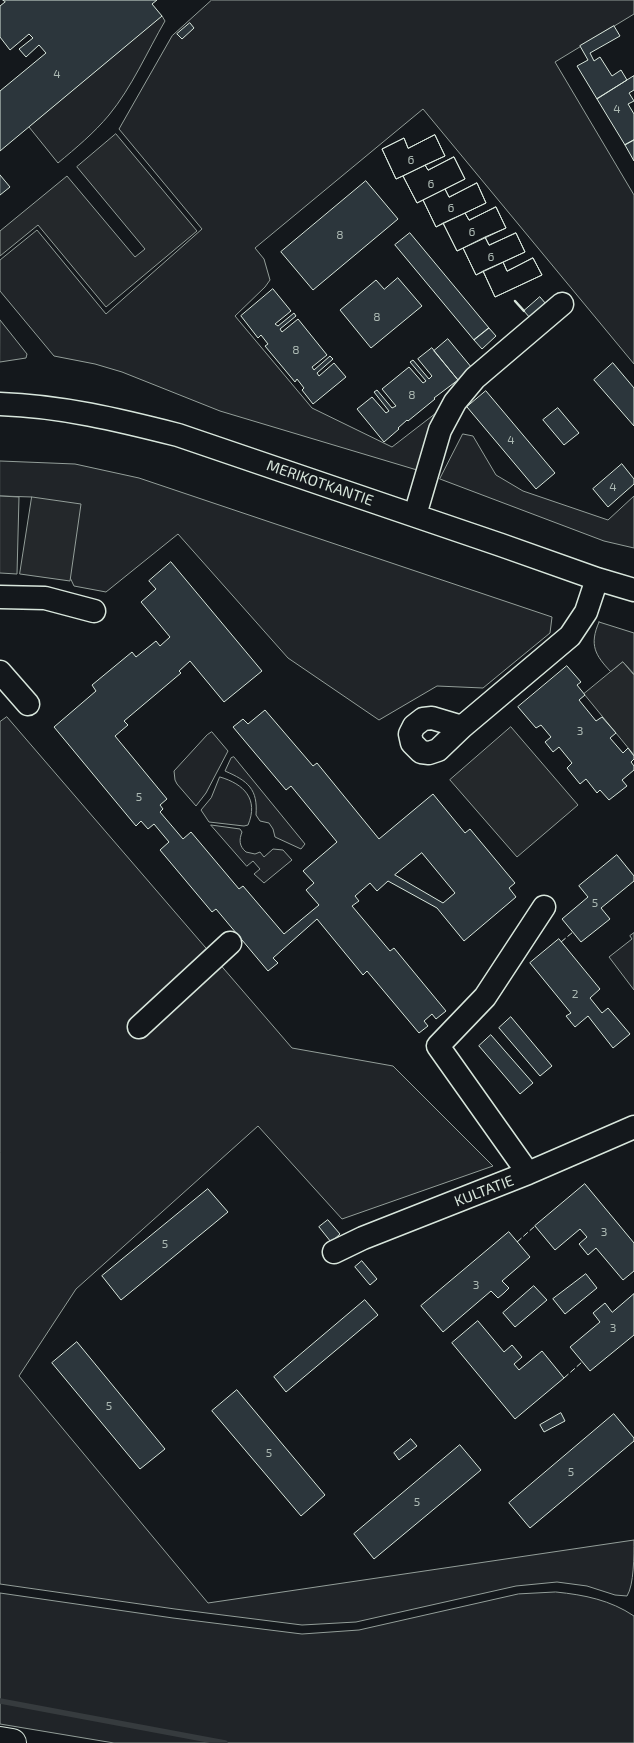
<!DOCTYPE html>
<html>
<head>
<meta charset="utf-8">
<style>
  body { margin:0 }
  canvas { display:block; background:#14181c }
</style>
</head>
<body>
<canvas width="634" height="1743"></canvas>
<script>
const context = document.querySelector('canvas').getContext('2d');
context.lineJoin = 'round';
function fill(path, color) { context.fillStyle = color; context.fill(path, 'evenodd'); }
function trace(path, color, width, dash) { context.strokeStyle = color; context.lineWidth = width; context.lineCap = dash ? 'butt' : 'round'; context.setLineDash(dash || []); context.stroke(path); }
function label(font, color, halo, rows, align = 'center') {
  context.font = font + ' "Exo 2",sans-serif'; context.lineWidth = 4; context.setLineDash([]); context.textBaseline = 'middle'; context.strokeStyle = halo; context.fillStyle = color; for (const [text, x, y, turn = 0] of rows) {
    context.save(); context.translate(x, y); context.rotate((+turn || 0) * Math.PI / 180); context.textAlign = isNaN(turn) ? turn : align; if (halo) context.strokeText(text, 0, 0); context.fillText(text, 0, 0); context.restore();
  }
}
const green = new Path2D(`
  M212,0h422v14l-79,48 79,133v169l-211,-255 -168,139 9,11 6,21 -5,7 -30,29 77,92 80,39 44,-34 -19,57 -197,-59 -98,-39 -27,-8 -41,-8 -54,-65v-31l37,-30 69,84 96,-85 -83,-100 53,-93z
  M162,16l3,5c-18,31 -33,66 -56,94 -15,18 -33,33 -51,48l-29,-36z
  M0,320l27,34 -1,4 -26,4z
  M463,434l10,2 23,39 27,16 85,29 26,-24v52l-30,-7 -164,-62z
  M0,461l75,3 64,14 413,139 -2,16 -67,55 -46,-2 -58,34 -91,-62 -110,-124 -72,58 -32,-6 -42,-89 -32,-1z
  M599,622l35,11v41l-11,-12 -12,10c-16,-17 -22,-27 -12,-50z
  M7,717l285,331 101,18 100,100 -151,53 -84,-93 -182,163 -57,87 189,227 426,-63c0,16 0,45 -7,56l-12,-1 -28,-9 -30,-4 -41,4 -160,36 -54,3 -127,-16 -175,-25v-862z
  M212,732l16,19 -22,42 -10,13 -19,-22 -2,-4 -1,-9 33,-36z
  M234,757l71,87 -4,5 -26,-12 -2,-8 -4,-6 -9,-2 -4,-6c2,-26 -8,-34 -31,-44l6,-13z
  M220,777c24,7 39,22 28,48l-4,1 -35,-4 -8,-12 10,-12z
  M211,825l29,4 2,3c-3,8 -3,14 4,20l9,2 5,-2 4,5 9,-8 10,1 9,10 -28,23 -10,-9 6,-5 -7,-8 -6,5z
  M634,933v57l-25,-33 23,-18 -2,-3z
  M556,1592c29,3 54,8 78,24v127h-520l-114,-19v-131l173,25 129,16 57,-4 159,-36z`);
fill(green, '#202428');
trace(green, '#939e99', 1);
const parking = new Path2D(`
  M116,134l81,97 -91,76 -68,-82 -38,31v-25l67,-55 68,81 10,-8 -68,-82z
  M0,496l19,1 -2,77 -17,-1z
  M32,497l49,7 -11,77 -50,-7z
  M623,662l11,13v80l-50,-61z
  M511,727l67,78 -61,52 -67,-77z`);
fill(parking, '#24282b');
trace(parking, '#939e99', 1);
trace(new Path2D(`
  M0,1701l225,42`), '#363b3e', 5.5);
const building = new Path2D(`
  M3,0h154l-5,4 10,12 -162,135v-60l46,-38 -7,-8 -13,12 -7,-8 14,-11 -4,-4 -19,16 -10,-13v-31l5,-4z
  M190,23l4,5 -12,11 -5,-5z
  M614,26l6,10 -30,17 4,8 6,-4 12,19 9,-6 6,10 -30,19 -20,-33 11,-6 -8,-14z
  M634,76v14l-5,3 5,8 -6,3 6,10v26l-9,5 -28,-46z
  M435,135l10,21 -49,23 -14,-30 22,-11 4,10z
  M435,135l10,21 -20,9 3,5 26,-13 11,22 -20,10 4,8 28,-14 9,20 -21,10 4,7 27,-13 10,21 -21,9 4,8 27,-12 9,19 -22,10 4,9 26,-13 9,17 -47,22 -12,-26 -7,4 -13,-27 -6,3 -14,-28 -7,4 -13,-27 -6,3 -14,-27 -7,3 -14,-30 22,-11 4,10z
  M634,140v21l-9,-16z
  M454,157l11,22 -48,24 -14,-27 22,-11 3,5z
  M0,175l10,12 -10,8z
  M366,181l32,38 -85,71 -32,-38z
  M477,183l9,20 -50,24 -13,-27 22,-11 4,8z
  M496,207l10,21 -49,23 -14,-28 22,-10 4,7z
  M410,233l79,95 -15,12 -79,-95z
  M516,233l9,19 -49,23 -13,-27 22,-11 4,8z
  M533,258l9,17 -47,22 -12,-26 20,-9 4,9z
  M398,278l24,28 -51,42 -31,-38 36,-30 8,9z
  M273,289l18,22 -16,13 3,2 16,-13 2,3 -16,13 2,3 16,-13 29,36 -15,12 2,3 16,-14 3,3 -16,14 2,3 15,-13 12,14 -33,27 -11,-14 2,-2 -7,-9 -2,3 -30,-36 3,-2 -7,-9 -3,3 -17,-22z
  M540,297l6,7 -16,14 -6,-7z
  M489,328l7,8 -14,13 -8,-9z
  M448,339l24,29 -14,12 -24,-29z
  M432,348l26,32 -24,18 1,1 -27,22 -1,-1 -9,8 1,1 -15,13 -27,-33 15,-12 14,16 3,-2 -15,-19 3,-2 15,18 4,-2 -14,-17 27,-22 14,16 3,-2 -16,-19 3,-2 16,19 3,-3 -14,-17z
  M613,363l21,25v38l-40,-46z
  M486,391l69,82 -19,16 -69,-82z
  M558,408l21,25 -15,12 -21,-25z
  M622,464l12,15v5l-26,23 -15,-18z
  M171,562l91,109 -38,31 -34,-41 -11,10 2,2 -57,48 4,4 -13,11 52,63 -7,6 3,4 -3,3 23,27 8,-7 48,57 4,-3 41,48 35,-29 -13,-15 8,-7 -11,-12 34,-29 -46,-56 -5,4 -53,-63 10,-8 5,5 17,-14 48,56 4,-3 62,76 54,-45 32,39 5,-4 45,54 -6,5 7,9 -52,44 -27,-33 -49,-27 -11,10 -7,-8 -15,13 4,5 -7,5 38,45 4,-3 52,63 -10,8 -4,-5 -8,7 4,5 -9,7 -52,-62 -4,4 -46,-56 -44,39 5,5 -10,8 -52,-62 -4,3 -52,-62 9,-8 -15,-18 -6,5 -7,-8 -5,5 -82,-99 42,-36 -4,-6 40,-33 4,5 20,-16 4,5 10,-9 -29,-35 15,-13 -7,-8zM422,853l33,40 -12,10 -48,-28z
  M567,666l14,16 -4,3 8,10 -6,5 17,21 6,-4 14,16 -6,5 13,15 5,-5 6,8v3l-3,3 3,4v4l-12,10 5,6 -18,14 -9,-10 -3,3 -11,-14 -6,5 -13,-16 5,-5 -13,-16 -6,5 -8,-10 6,-5 -10,-12 -5,3 -18,-21z
  M617,855l17,21v5l-33,27 9,11 -29,23 -19,-23 26,-22 -9,-11z
  M559,939l41,50 -10,9 12,15 6,-5 22,26 -17,14 -25,-32 -13,11 -9,-11 5,-3 -41,-50z
  M511,1017l41,49 -12,10 -41,-48z
  M491,1035l42,48 -13,11 -41,-48z
  M585,1184l49,59v28l-11,9 -27,-32 -8,7 -9,-11 8,-7 -7,-8 -25,21 -20,-24z
  M208,1189l20,23 -107,88 -19,-24z
  M328,1220l12,14 -9,8 -12,-15z
  M509,1232l21,25 -28,24 7,7 -5,5 -6,5 -7,-7 -48,41 -22,-26z
  M362,1261l15,18 -7,6 -15,-18z
  M586,1274l11,14 -32,26 -12,-15z
  M534,1286l13,14 -32,27 -12,-14z
  M634,1294v41l-44,36 -20,-24 30,-25 -7,-9 12,-10 7,9z
  M365,1300l13,15 -92,77 -12,-15z
  M478,1321l26,31 8,-7 10,12 -8,7 5,6 23,-19 22,27 -49,41 -63,-76z
  M77,1342l88,107 -25,20 -88,-106z
  M237,1390l88,105 -24,21 -89,-105z
  M561,1413l4,8 -21,11 -4,-7z
  M614,1414l20,24v3l-104,87 -21,-25z
  M411,1439l6,7 -18,14 -5,-7z
  M460,1445l21,25 -107,89 -20,-25z`);
fill(building, '#2c363c');
trace(building, '#d8e6dc', 1);
const minor = new Path2D(`
  M0,404c61,2 119,16 178,31l323,110 96,34 37,11
  M415,515l25,-85 15,-28 20,-24 87,-74
  M0,597l45,1 49,13
  M0,672l28,32
  M462,727l-30,-9 -9,1 -9,7 -4,8 2,9 9,9 8,1 9,-3 24,-23 108,-91 16,-24 11,-33
  M139,1027l91,-84
  M528,1173l-90,-127 47,-49 59,-90
  M334,1252l29,-14 165,-65 106,-46`);
const highway = new Path2D(`
  M0,1741l12,2`);
trace(minor, '#d8e6dc', 25);
trace(highway, '#d8e6dc', 30);
trace(minor, '#14181c', 22);
trace(highway, '#14181c', 28);
trace(new Path2D(`
  M561,942l12,-10
  M517,1242l18,-16
  M564,1378l18,-16`), '#d8e6dc', 1, [6, 2.5]);
trace(new Path2D(`
  M515,301l9,10`), '#d8e6dc', 2.5);
label('12px', '#adbab4', null, [
  ["4",57,74],
  ["4",617,109],
  ["6",411,160],
  ["6",431,184],
  ["6",451,208],
  ["6",472,232],
  ["8",340,235],
  ["6",491,257],
  ["8",377,317],
  ["8",296,350],
  ["8",412,395],
  ["4",511,440],
  ["4",613,487],
  ["3",580,731],
  ["5",139,797],
  ["5",595,903],
  ["2",575,994],
  ["3",604,1232],
  ["5",165,1244],
  ["3",476,1285],
  ["3",613,1328],
  ["5",109,1406],
  ["5",269,1453],
  ["5",571,1472],
  ["5",417,1502]
]);
label('15px', '#d8e6dc', '#14181c', [
  ["MERIKOTKANTIE",320,483,19],
  ["KULTATIE",484,1191,-21]
]);
</script>
</body>
</html>
